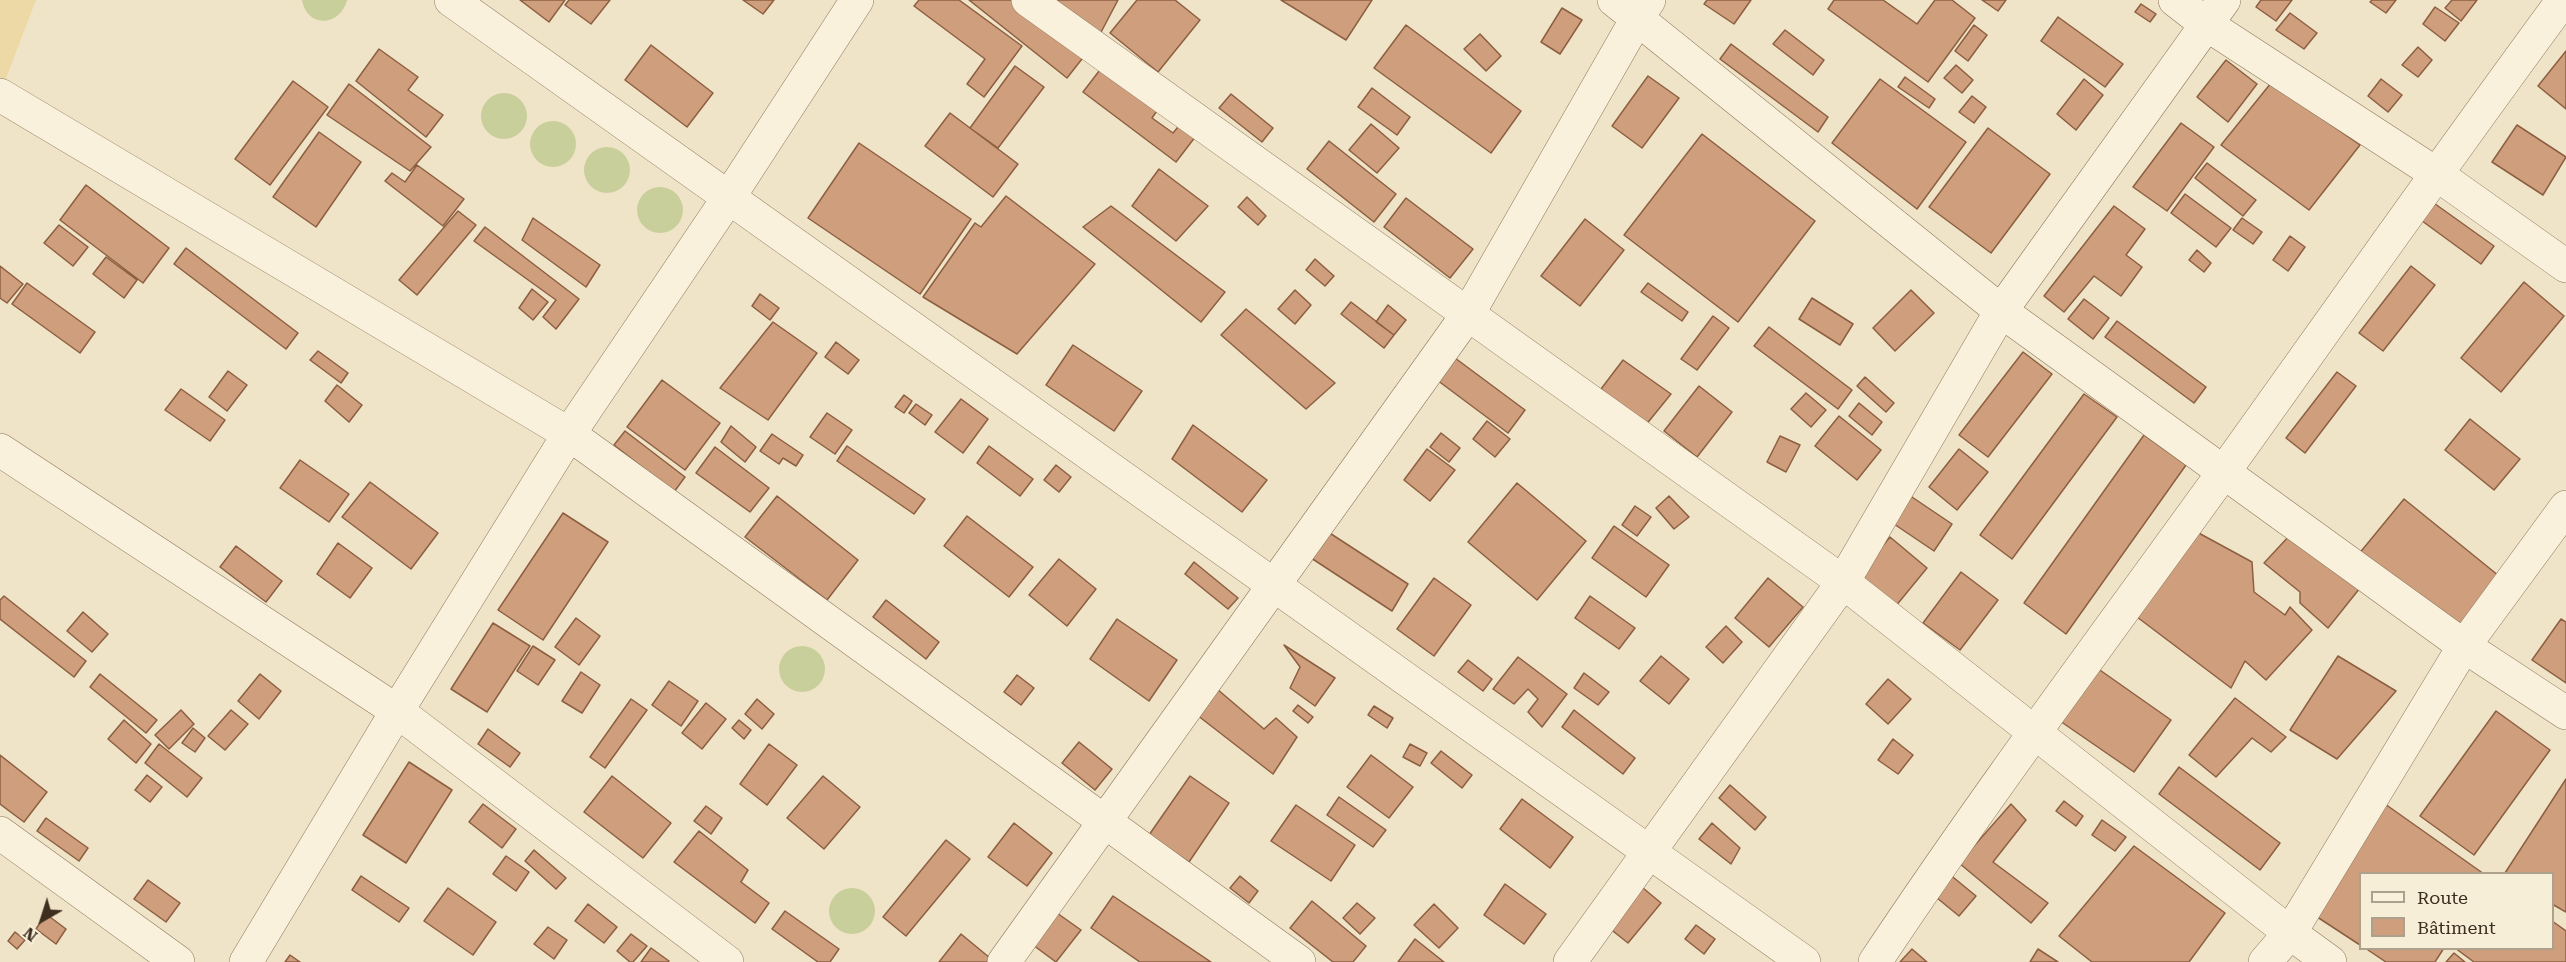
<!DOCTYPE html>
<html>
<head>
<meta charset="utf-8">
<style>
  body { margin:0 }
  #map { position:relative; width:2566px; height:962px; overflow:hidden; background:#f0e4c8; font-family:"Roboto Serif",serif }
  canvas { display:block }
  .legend { position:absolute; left:2359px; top:872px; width:195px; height:78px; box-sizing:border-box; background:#f7eed8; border:2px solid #ada18e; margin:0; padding:8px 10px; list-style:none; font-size:18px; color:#3d2e20 }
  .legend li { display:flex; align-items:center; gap:12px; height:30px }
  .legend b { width:30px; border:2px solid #ada18e }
  .north { position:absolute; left:12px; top:890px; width:60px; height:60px; -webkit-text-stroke:4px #f7eed8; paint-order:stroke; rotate:219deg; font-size:16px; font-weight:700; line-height:24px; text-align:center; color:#3d2e20 }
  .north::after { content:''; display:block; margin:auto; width:21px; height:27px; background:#3d2e20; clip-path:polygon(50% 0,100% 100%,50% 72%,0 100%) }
</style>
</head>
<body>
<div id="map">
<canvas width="2566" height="962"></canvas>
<ul class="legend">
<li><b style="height:8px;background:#faf1dc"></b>Route</li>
<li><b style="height:16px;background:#cf9f7d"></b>Bâtiment</li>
</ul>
<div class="north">N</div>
</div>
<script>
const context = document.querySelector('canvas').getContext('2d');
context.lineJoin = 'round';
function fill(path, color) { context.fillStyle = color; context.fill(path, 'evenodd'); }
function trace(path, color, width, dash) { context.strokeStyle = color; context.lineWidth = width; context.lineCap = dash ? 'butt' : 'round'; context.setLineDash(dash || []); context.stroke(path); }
fill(new Path2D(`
  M302,0h45v1c-8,26 -40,27 -45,-1z
  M481 116a23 23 0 1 1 46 0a23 23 0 1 1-46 0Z
  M530 144a23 23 0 1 1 46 0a23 23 0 1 1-46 0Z
  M584 170a23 23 0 1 1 46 0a23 23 0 1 1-46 0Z
  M637 210a23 23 0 1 1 46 0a23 23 0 1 1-46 0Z
  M779 669a23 23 0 1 1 46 0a23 23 0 1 1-46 0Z
  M829 911a23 23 0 1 1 46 0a23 23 0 1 1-46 0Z`), '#c9cf9b');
fill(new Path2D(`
  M0,0h36l-36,94z`), '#ecd9a5');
const building = new Path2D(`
  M520,0h45l-16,22z
  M569,0h41l-19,24 -26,-19z
  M743,0h31l-11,14z
  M919,0h40l63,46 -38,51 -17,-13 18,-25 -71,-53z
  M969,0h47l73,50 -22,28z
  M1048,0h70l-19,36z
  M1137,0h38l25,20 -42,52 -48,-39z
  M1281,0h91l-26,40z
  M1707,0h44l-17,24 -30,-20z
  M1834,0h49l34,24 18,-24h17l23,18 -47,64 -100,-73z
  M1982,0h24l-8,11z
  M2261,0h31l-16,21 -20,-14z
  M2372,0h24l-10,13 -16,-11z
  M2452,0h25l-16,21 -16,-13z
  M2141,4l15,10 -6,8 -15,-10z
  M2435,7l24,16 -14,18 -22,-17z
  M1562,8l20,12 -22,34 -19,-12z
  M2290,13l27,20 -13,16 -28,-19z
  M2058,17l65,47 -18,23 -64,-46z
  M1406,25l115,86 -30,42 -117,-85z
  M1974,25l13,10 -19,26 -13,-10z
  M1785,30l39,30 -11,15 -40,-31z
  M1480,34l21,22 -15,15 -22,-22z
  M1731,44l97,73 -10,15 -98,-73z
  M651,45l62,48 -26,34 -62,-47z
  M2418,47l14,13 -14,17 -16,-12z
  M379,49l39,28 -10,13 35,25 -17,22 -70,-56z
  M2566,51v58l-28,-23z
  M2226,60l31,24 -29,38 -31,-25z
  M1106,62l55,43 -9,13 21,15 10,-12 16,11 -23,30 -93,-70z
  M1956,65l17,15 -11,13 -18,-15z
  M1015,66l29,21 -46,61 -28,-20z
  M1648,76l31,22 -37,50 -30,-22z
  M1905,77l30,22 -6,9 -31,-21z
  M1880,79l86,63 -49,67 -85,-66z
  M2084,79l19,16 -27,35 -19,-16z
  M2381,79l21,16 -14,17 -20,-16z
  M293,81l35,26 -58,78 -35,-26z
  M2271,83l89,62 -51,65 -88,-65z
  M349,84l82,63 -21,24 -83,-56z
  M1372,88l38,29 -13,18 -39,-28z
  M1231,94l42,34 -11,14 -43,-34z
  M1972,96l14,11 -12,16 -15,-11z
  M950,113l68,51 -25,33 -68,-51z
  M2181,123l33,24 -47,64 -34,-24z
  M1371,124l28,24 -22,25 -28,-23z
  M2517,125l49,32 -23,38 -51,-33z
  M1988,128l62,46 -59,79 -62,-46z
  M319,132l42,30 -45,65 -43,-30z
  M1702,134l113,87 -77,101 -114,-87z
  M1329,141l67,53 -22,28 -67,-53z
  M859,143l112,76 -51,75 -112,-76z
  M2207,163l49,37 -13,16 -48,-38z
  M417,165l47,34 -21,27 -58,-45 7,-8 13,9z
  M1159,169l49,37 -32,35 -44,-35z
  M86,185l83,63 -26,35 -83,-63z
  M2185,194l46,34 -15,19 -45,-34z
  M1006,196l89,68 -78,90 -94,-57 52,-74 6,4z
  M1247,197l19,19 -8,9 -20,-18z
  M1406,198l67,51 -23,29 -66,-51z
  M2431,201l63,45 -13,18 -63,-46z
  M1111,206l114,86 -24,30 -118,-95z
  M2114,206l31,23 -19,26 16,12 -21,29 -27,-20 -30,36 -20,-16z
  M458,211l18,14 -59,70 -18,-15z
  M533,218l67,47 -14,22 -64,-47z
  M2242,218l20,14 -9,12 -20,-14z
  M1585,219l39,31 -44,56 -39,-30z
  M59,225l29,22 -15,19 -29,-23z
  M485,227l94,72 -23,30 -13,-12 13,-17 -82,-59z
  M2290,236l15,11 -17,24 -15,-11z
  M186,248l112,85 -12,16 -112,-85z
  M2197,250l14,13 -7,9 -15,-12z
  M106,257l31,23 -13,18 -31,-24z
  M1315,259l19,17 -9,10 -19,-16z
  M0,266l23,18 -16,19 -7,-5z
  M2411,266l24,19 -52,66 -24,-18z
  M2524,282l40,34 -63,76 -40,-34z
  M27,283l68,49 -15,21 -68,-49z
  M1648,283l40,29 -6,9 -41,-29z
  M532,289l16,13 -15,18 -14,-12z
  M1295,290l16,15 -16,19 -17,-15z
  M1911,290l23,23 -39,38 -22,-23z
  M760,294l19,14 -9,12 -18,-14z
  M1812,298l41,26 -13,21 -41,-26z
  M2084,299l25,19 -16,21 -25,-20z
  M1351,302l43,33 -10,13 -43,-34z
  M1388,305l18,15 -12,15 -18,-13z
  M1246,309l89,74 -29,26 -85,-74z
  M1713,316l16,12 -32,42 -16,-11z
  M2117,321l89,66 -12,16 -89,-66z
  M773,322l44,31 -49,67 -48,-32z
  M1769,327l83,63 -14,19 -84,-63z
  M836,342l23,18 -11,14 -23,-17z
  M1073,345l69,46 -28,40 -68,-46z
  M318,351l30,22 -7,10 -31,-23z
  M2023,352l29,22 -64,83 -29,-22z
  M1455,358l70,52 -17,23 -71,-53z
  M1623,360l48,34 -26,32 -44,-37z
  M228,371l19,14 -20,26 -18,-14z
  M2337,372l19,14 -51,67 -19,-15z
  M1865,377l29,26 -8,9 -29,-26z
  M662,380l58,43 -35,47 -58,-43z
  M337,385l25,20 -13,17 -24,-21z
  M1699,386l33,26 -35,45 -33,-26z
  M181,389l44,31 -15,21 -45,-31z
  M1806,393l20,17 -15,17 -20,-18z
  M2084,394l33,23 -105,142 -32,-24z
  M904,395l8,6 -8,12 -9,-6z
  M961,399l27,20 -25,34 -28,-21z
  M1859,403l23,19 -10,13 -23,-19z
  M916,404l16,11 -7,10 -16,-12z
  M827,413l25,17 -17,24 -25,-17z
  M1839,416l42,34 -24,30 -42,-34z
  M2470,419l50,40 -26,31 -49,-40z
  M1487,421l23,18 -15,18 -22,-18z
  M1193,425l74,55 -25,32 -70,-53z
  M731,426l25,21 -11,15 -24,-20z
  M625,431l60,46 -11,15 -60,-47z
  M1441,433l19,15 -11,14 -19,-15z
  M772,434l31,21 -7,11 -13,-8 -4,6 -19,-13z
  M2144,435l42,30 -120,169 -42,-31z
  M1780,436l20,9 -14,27 -19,-10z
  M847,446l78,53 -11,15 -77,-53z
  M989,446l44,33 -13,17 -43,-33z
  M715,447l54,41 -19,24 -54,-39z
  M1427,449l28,21 -25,31 -26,-21z
  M1959,449l29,23 -31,38 -28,-23z
  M300,460l49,34 -20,28 -49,-34z
  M1056,465l15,12 -12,15 -15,-12z
  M370,482l68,51 -27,36 -69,-52z
  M1517,483l69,58 -49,59 -69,-58z
  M1909,495l43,29 -18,27 -43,-29z
  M777,496l81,64 -31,40 -82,-63z
  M1669,496l20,21 -15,12 -18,-21z
  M2404,499l100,81 -45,56 -101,-81z
  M1635,506l16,11 -14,19 -15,-11z
  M563,513l45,29 -65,98 -45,-30z
  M967,516l66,51 -24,30 -65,-51z
  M1614,526l55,39 -23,32 -54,-39z
  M1322,528l86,56 -16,27 -87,-57z
  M2195,531l57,31 2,30 31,23 5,-8 22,23 -46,50 -21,-19 -14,27 -98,-74z
  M2291,534l69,54 -32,40 -28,-25v-11l-36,-29z
  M1890,537l37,31 -32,39 -37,-31z
  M338,543l34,25 -22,30 -33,-24z
  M236,546l46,35 -16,21 -46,-35z
  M1059,559l37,30 -29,37 -38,-31z
  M1194,562l44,36 -10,11 -43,-35z
  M1961,572l37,28 -38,50 -37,-27z
  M1434,578l37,27 -37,51 -37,-27z
  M1768,578l35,29 -34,40 -34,-29z
  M4,596l82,65 -12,16 -74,-58v-19z
  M1590,596l45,32 -16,21 -44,-31z
  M886,600l53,42 -13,17 -53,-42z
  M83,612l25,22 -16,18 -25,-21z
  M576,618l24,18 -21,29 -24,-18z
  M1117,619l60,41 -28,41 -59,-42z
  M2561,619l5,3v61l-34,-23z
  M493,623l37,23 -43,66 -36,-23z
  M1726,626l16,16 -19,21 -17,-16z
  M1284,645l51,33 -20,28 -25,-18 10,-21z
  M533,646l22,14 -17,25 -21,-14z
  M1661,656l28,23 -20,25 -29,-23z
  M2338,656l58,35 -59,68 -47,-29z
  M1518,657l49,37 -25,33 -14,-15 10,-13 -10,-10 -14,15 -21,-15z
  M1468,660l24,19 -9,12 -25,-19z
  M2097,668l74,52 -37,52 -74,-51z
  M581,672l19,13 -18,28 -20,-12z
  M1584,673l25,19 -11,13 -24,-17z
  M100,674l57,46 -11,13 -56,-46z
  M260,674l21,17 -22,28 -21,-18z
  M1017,675l17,13 -13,17 -17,-13z
  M1888,679l23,20 -23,25 -22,-20z
  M669,681l29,20 -17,25 -29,-21z
  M1217,689l47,40 12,-11 21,19 -24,37 -76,-59z
  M2235,698l51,39 -15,15 -19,-14 -36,39 -27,-22z
  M631,699l16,11 -42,58 -15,-11z
  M757,699l17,15 -12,15 -17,-15z
  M706,703l20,16 -24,30 -20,-16z
  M1298,705l15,12 -5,6 -15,-12z
  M1374,706l19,12 -6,10 -19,-13z
  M181,710l13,14 -25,25 -14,-14z
  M231,710l17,14 -23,26 -17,-14z
  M1574,710l61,48 -12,16 -61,-47z
  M2496,711l54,39 -76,105 -54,-39z
  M124,720l27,24 -15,19 -28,-24z
  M739,720l12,10 -7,9 -12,-11z
  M193,728l12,10 -10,14 -13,-9z
  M488,729l32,24 -10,14 -32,-23z
  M1893,739l20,16 -15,19 -20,-14z
  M1079,742l33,27 -17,21 -33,-27z
  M159,744l43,34 -15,19 -42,-34z
  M769,744l28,21 -30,40 -27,-21z
  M1410,744l17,9 -7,13 -17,-9z
  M1441,751l31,24 -10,13 -31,-25z
  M0,755l47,37 -23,30 -24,-18z
  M1371,755l42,32 -24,31 -42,-31z
  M409,762l43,28 -46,73 -43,-28z
  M2179,767l101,76 -20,27 -101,-76z
  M147,775l15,12 -12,15 -15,-12z
  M612,776l59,47 -28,35 -59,-46z
  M823,776l37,31 -36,42 -37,-31z
  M1190,776l39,27 -40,59 -40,-27z
  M2566,779v133l-14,-8v-30l-47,-1z
  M1730,785l36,32 -11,13 -36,-32z
  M1339,797l47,33 -13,17 -46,-32z
  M1522,799l51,38 -23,31 -50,-39z
  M2378,799l106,75h-124v71l-52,-34z
  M2064,801l19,15 -7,10 -20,-15z
  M483,804l33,25 -14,19 -33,-26z
  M2011,804l15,16 -33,42 55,41 -17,20 -72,-60z
  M1296,805l59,40 -24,36 -60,-40z
  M706,806l16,12 -11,16 -17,-13z
  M46,818l42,30 -9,13 -42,-30z
  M2102,820l24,17 -11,14 -23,-16z
  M1014,823l38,30 -25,33 -39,-29z
  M1712,823l28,25 -9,16 -32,-25z
  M699,831l49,39 -7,12 28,21 -14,20 -81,-61z
  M946,840l24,19 -64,77 -23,-19z
  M2134,846l91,67 -36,49h-97l-33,-26z
  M534,850l32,28 -10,11 -31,-28z
  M506,856l23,16 -13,19 -23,-17z
  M1948,873l28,23 -17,20 -28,-23z
  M361,876l48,32 -10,14 -47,-32z
  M1240,876l18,15 -9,12 -19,-15z
  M148,880l32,23 -14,19 -32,-23z
  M1637,883l24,20 -33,40 -24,-19z
  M1505,884l41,30 -22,30 -40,-29z
  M448,888l48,34 -23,33 -49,-34z
  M1113,896l98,66h-71l-49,-34z
  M1312,901l54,45 -13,16h-20l-43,-34z
  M1357,903l18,15 -15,16 -17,-16z
  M588,904l29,23 -13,16 -29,-22z
  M1434,904l24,24 -19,20 -25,-23z
  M785,911l54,38 -9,13h-12l-46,-33z
  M1057,913l24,17 -25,32 -23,-17z
  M46,914l20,15 -10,15 -20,-15z
  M2552,921l14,10v31h-92l-19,-14h97z
  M1696,925l19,14 -11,15 -19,-15z
  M548,927l19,13 -13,19 -20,-15z
  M15,932l10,8 -8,9 -9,-8z
  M631,934l16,12 -14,16h-3l-13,-11z
  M961,934l29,24 -3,4h-48z
  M1415,939l29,23h-46z
  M651,948l18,13 -1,1h-27z
  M2365,948h79l-9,14h-49z
  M1912,949l15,13h-27z
  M2038,949l20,13h-28z
  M2454,953l11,9h-19z
  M290,955l10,7h-15z`);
fill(building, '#cf9f7d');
trace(building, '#8d5f41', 1.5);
const minor = new Path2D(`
  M451,0l1353,962
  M1028,0l815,582 447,351 40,29
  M1614,0l387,311 463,335 102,67
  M2175,0l31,24 229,149 131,93
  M0,95l569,339 730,528
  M0,450l397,261 330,251
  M0,833l178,129
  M246,962l151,-251 172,-277 160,-237 128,-197
  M1004,962l464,-648 170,-297 11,-17
  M1570,962l273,-380 158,-271 223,-311
  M1875,962c111,-167 231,-327 348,-489 113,-158 225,-317 340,-473
  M2265,962l25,-29 174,-287 102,-139`);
trace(minor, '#8d765c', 34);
trace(minor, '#faf1dc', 33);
</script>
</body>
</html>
